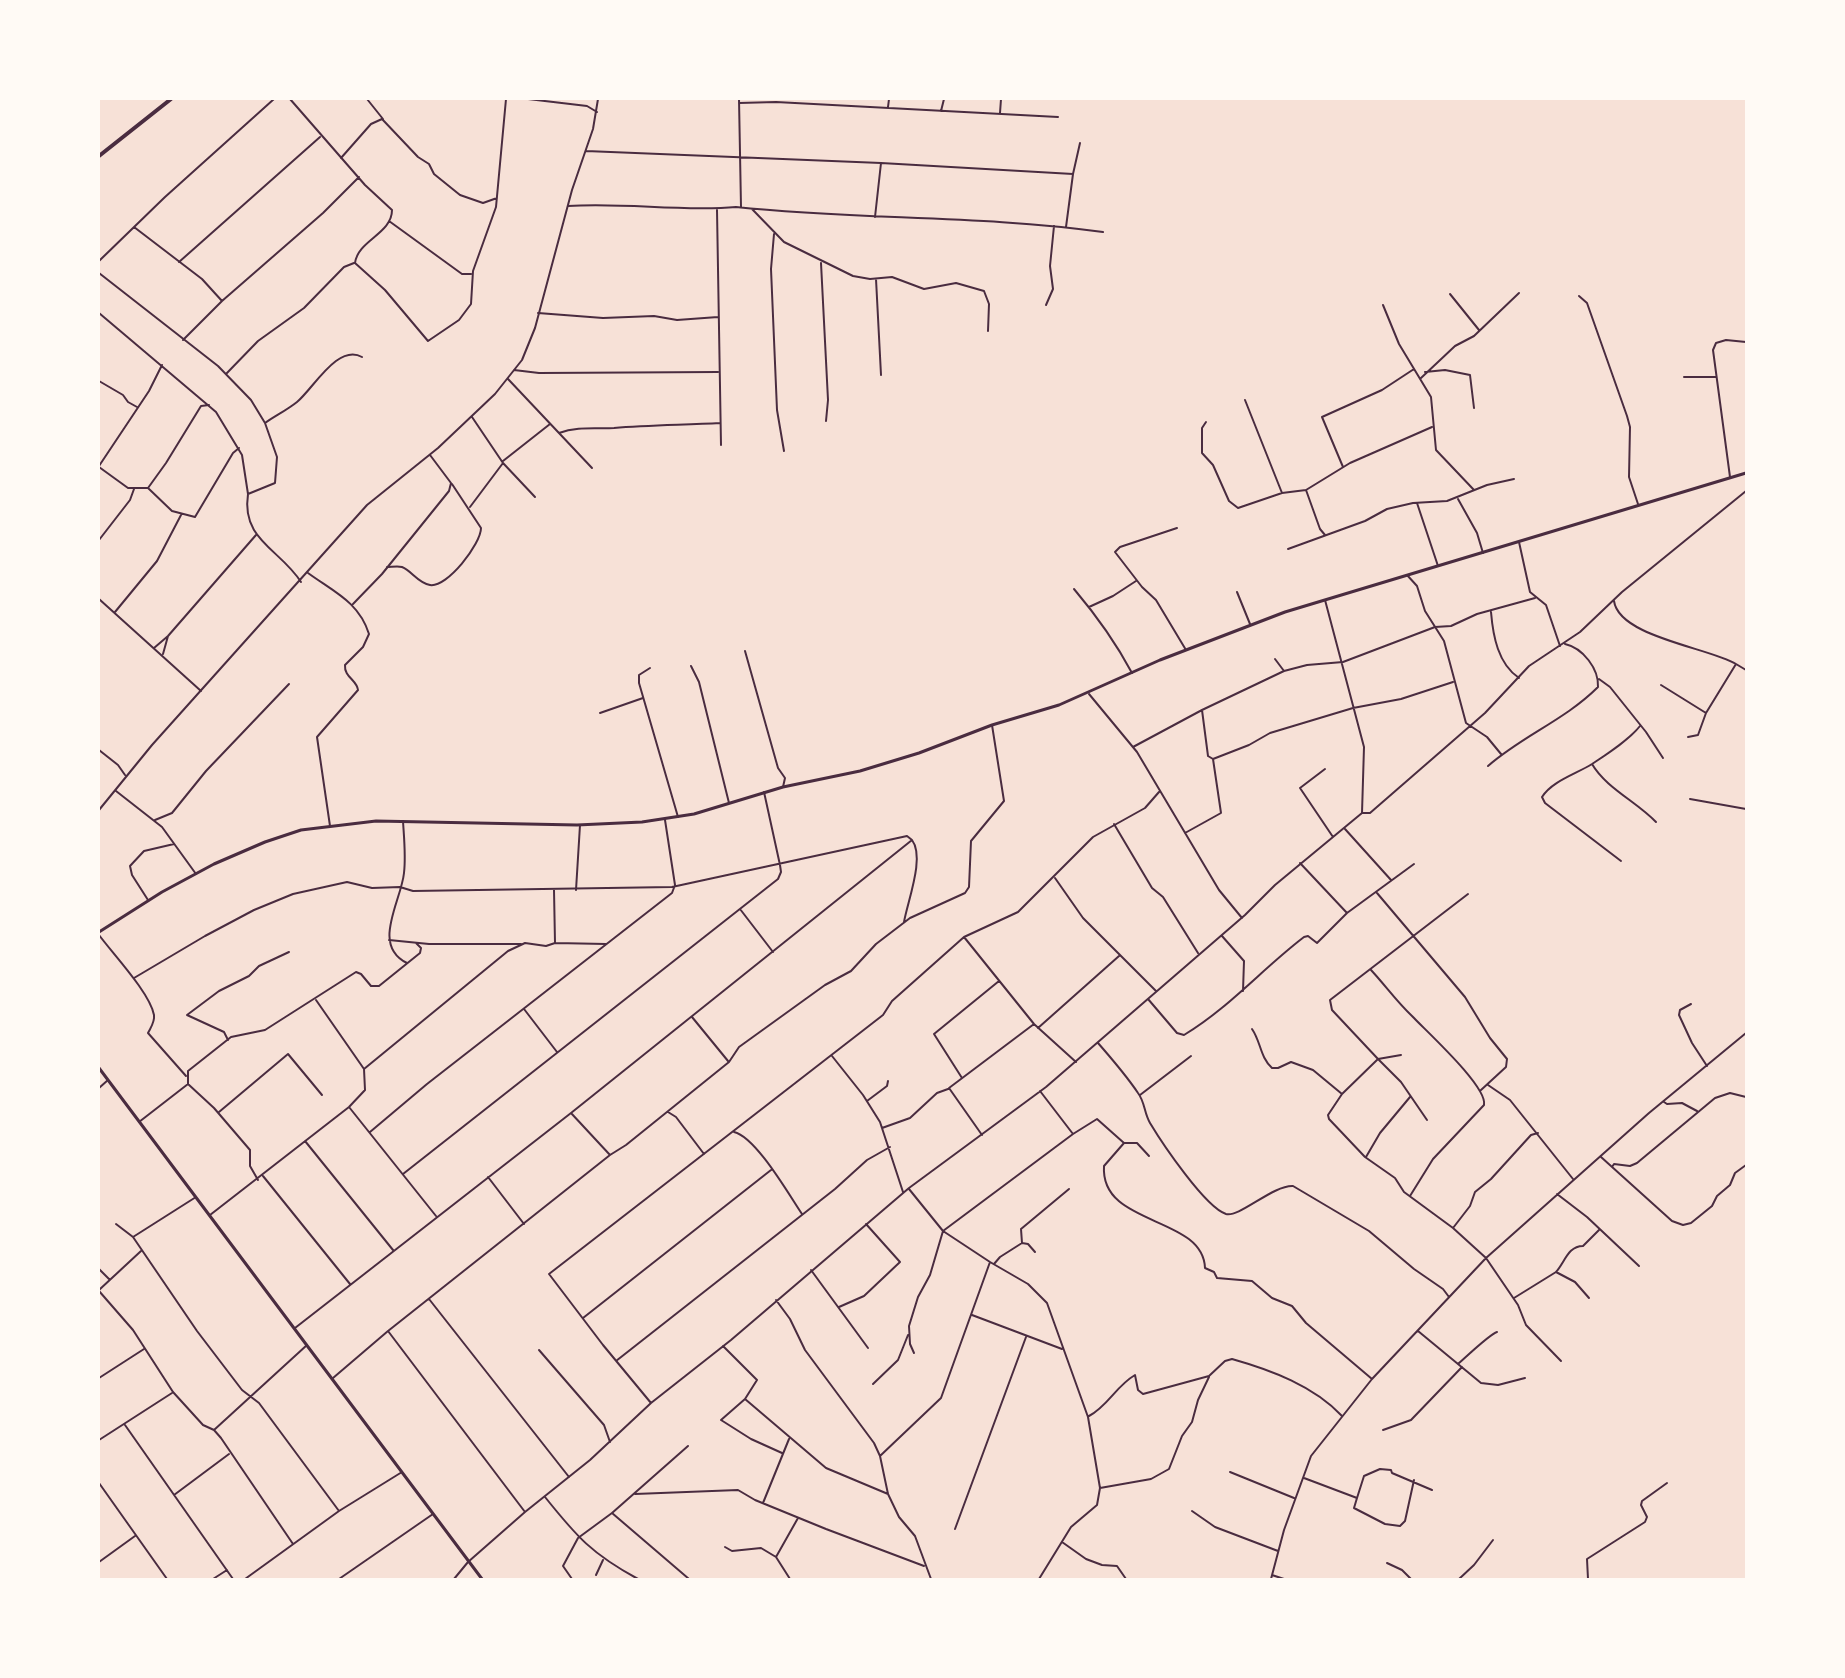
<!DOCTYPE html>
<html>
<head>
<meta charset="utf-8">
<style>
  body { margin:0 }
  #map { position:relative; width:1845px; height:1678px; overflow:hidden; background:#f7e1d7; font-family:Roboto,sans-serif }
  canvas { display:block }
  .frame { position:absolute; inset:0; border:100px solid #fffaf5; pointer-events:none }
</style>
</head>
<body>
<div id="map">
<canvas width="1845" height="1678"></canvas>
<div class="frame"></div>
</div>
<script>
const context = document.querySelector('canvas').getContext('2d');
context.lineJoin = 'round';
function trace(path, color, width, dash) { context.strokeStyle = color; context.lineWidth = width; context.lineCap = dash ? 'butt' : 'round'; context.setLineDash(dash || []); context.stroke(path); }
trace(new Path2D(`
  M290,99l75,86 27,25c0,24 -34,30 -37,53
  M367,99l16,20
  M528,99l59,7 10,6
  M739,99l2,108
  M739,103l37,-1 282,15
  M888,107l1,-8
  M941,111l3,-12
  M1000,113l1,-14
  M586,151l295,12 -6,54
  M341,158l30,-34 11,-5 36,38 11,7 5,10 26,21 23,8 14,-5
  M881,163l192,11 7,-31
  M568,206c56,-4 113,6 168,1 122,13 246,8 367,25
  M752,209l32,33 69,34 17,3 22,-2 32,12 32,-6 28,8 5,13 -1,27
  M717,210l4,235
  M389,221l73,53h9
  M134,227l68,52 20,22 -39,39
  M1066,227l7,-53
  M774,234l-3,35 6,141 7,41
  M99,261l66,-64 109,-98
  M179,262l141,-125
  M355,263l30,27 43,51 31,-21 12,-16 2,-33 23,-64 10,-108
  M821,263l7,137 -2,21
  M99,273l119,93 33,34 14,23 12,34 -2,26 -27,11c-7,46 32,55 53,88
  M876,279l5,96
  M1450,294l29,36
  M1579,296l8,7 40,113 3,11 -1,50 9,27
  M222,301l101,-88 36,-36
  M1046,305l7,-16 -3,-23 4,-40
  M1383,305l16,39 32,53 5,53 38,40
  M99,313l117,99 26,43 6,39
  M538,313l65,5 51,-2 23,4 41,-3
  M514,370l25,3 179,-1
  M1425,372l20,-2 25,5 4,33
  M226,374l32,-33 46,-33 40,-41 10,-4
  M1684,377h31
  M1421,378l34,-32 19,-10 45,-43
  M508,379l84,89
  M99,381l24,14 5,7 9,5
  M1245,400l37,93
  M1206,422l-4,6v25l11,12 16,36 9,7 44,-15 24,-3 44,-27 82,-36
  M265,423c10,-7 22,-13 32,-21 16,-13 41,-59 65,-45
  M559,433c18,-7 37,-4 55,-5 35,-3 71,-3 106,-5
  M503,461l47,-37
  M503,463l32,34
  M99,466l50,-75 13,-26
  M99,467l29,21h20l18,-25 35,-57 8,-1
  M1343,467l-21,-50 60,-27 32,-21
  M1730,477l-17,-127 3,-7 10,-3 20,2
  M148,488l24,23 23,6 38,-64 6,-5
  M1306,490l14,39 5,6
  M1458,499l19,34 6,20
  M1417,503l21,63
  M470,507l33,-44 -31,-46
  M1177,528l-57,19 -5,5 27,35 14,13 30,50
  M99,540l31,-40 4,-11
  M1519,542l11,50 16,13 14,41
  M1288,549l77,-28 22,-12 26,-6 34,-2 40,-16 27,-6
  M387,567c4,0 11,-1 15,0 10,4 16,16 28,18 17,3 51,-41 51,-57l-29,-44
  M308,573c26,19 51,29 61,61l-6,13 -18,18c-1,12 12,15 13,25l-41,47 13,89
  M1407,575l10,11 8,25 19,30 22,82 21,14 14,17
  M1074,589c22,26 42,54 58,84
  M1237,592l13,32
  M99,599l102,92
  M1325,600l39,147 -2,66
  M1614,601c5,36 96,47 122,63l-30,49 -8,22 -10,2
  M353,604l29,-30 67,-83 2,-8 -21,-28
  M1089,607l24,-11 23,-15
  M115,612l42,-51 24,-46
  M1491,612c2,24 7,52 28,66
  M154,648l14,-12 88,-101
  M745,651l33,117 7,10 -2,9
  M163,654l5,-18
  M1275,659l9,12 23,-6 36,-3 92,-35 16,-1 26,-12 58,-16
  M1736,664l10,6
  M691,666l8,16 30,121
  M650,668l-11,7v8l39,134
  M1599,679l11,8 36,45 17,26
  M1661,685l45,28
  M1089,694l48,58 82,138 23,28
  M1202,710l82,-39
  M600,713l43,-15
  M1133,747l69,-37 6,46 5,3 36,-14 21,-12 83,-25 48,-9 52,-17
  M99,750l19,15 7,10
  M1592,764c14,24 45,38 64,58
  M1488,766c34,-30 77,-46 110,-79 1,-18 -15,-39 -33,-43
  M1325,769l-25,19 33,49
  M116,791l46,36 34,47
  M1690,799l56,10
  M99,810l53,-65 215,-240 71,-57 57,-54 27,-34 13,-32 37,-138 21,-61 5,-30
  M155,820l17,-7 34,-42 83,-87
  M403,821c1,17 3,35 1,52 -3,29 -33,72 3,90
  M1114,824l38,64 11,9 35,56
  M1345,829l46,51
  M1185,833l36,-20 -8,-54
  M1621,861l-76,-58 -3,-6c10,-16 34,-23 50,-33 15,-10 37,-24 48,-38
  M1300,863l47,50
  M1055,878l28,40 73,73
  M576,890l4,-65
  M1377,893l88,104 25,41 17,21 -1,8 -25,23
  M1468,894l-138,106 2,10 46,49 -36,35 -14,21 1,4 36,38 30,21 9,14 49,36 33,30 32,47 8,20 35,36
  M148,900l-16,-25 -2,-9 14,-15 30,-7
  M740,909l33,43
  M99,935c14,19 51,58 55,80 1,7 -3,12 -6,18l38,43
  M1222,936l22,25 -1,30
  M964,937l70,87 42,38
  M389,940l40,4h92
  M555,943l51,1
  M1371,970c14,15 26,32 41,46 14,15 76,71 72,89l-51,54 -23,37
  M134,978l71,-42 49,-26 39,-16 54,-12 25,6 28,-1 13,4 259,-4 235,-51 5,4
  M1148,999l29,34 7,2c46,-28 78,-66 120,-98l4,-1 9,7 30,-30 67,-49
  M316,1000l48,69
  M1691,1004l-11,6 -1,5 13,28 15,23
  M524,1009l33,43
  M692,1017l36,44
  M1038,1028l81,-72
  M1252,1029c9,13 8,28 20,39h6l13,-6 22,8 29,24
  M228,1040l-4,-8 -37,-17 32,-24 30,-15 10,-10 30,-14
  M1098,1043c14,16 28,32 40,50 7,9 6,20 12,30 12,20 55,84 76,91 13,4 47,-29 67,-28l76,45 45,38 29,20 6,8
  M832,1056l31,39 17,27 23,70
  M1378,1059l23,23 26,38
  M1378,1059l23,-4
  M962,1078l-28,-44 65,-53
  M1488,1085l22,15 63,79
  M99,1088l9,-8
  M1140,1095l51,-39
  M867,1101l20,-15 1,-5
  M1664,1102l3,2 15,-1 15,8
  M349,1107l87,109
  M219,1112l69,-58 34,41
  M668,1112l8,5 28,37
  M571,1113l39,42
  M139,1122l49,-38
  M882,1128l28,-10 27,-25 11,-4
  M370,1132l57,-48 245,-191 3,-8 -10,-65
  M734,1132c22,5 55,63 68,82
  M1073,1134l24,-15 27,24 -20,23c-4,61 99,49 101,102l9,4 3,6 35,3 20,17 20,8 14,17 66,56
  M982,1135l-33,-47 85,-64
  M305,1141l88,109
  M1124,1143h13l12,13
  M1366,1157l14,-24 30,-36
  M1601,1157l71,64 11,4 8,-2 21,-17 5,-10 13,-11 5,-12 11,-8
  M1612,1167l2,-3 16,2 7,-3 78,-65 15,-5 16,4
  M403,1174l375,-295 3,-7 -1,-7 -16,-73
  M263,1176l87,108
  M488,1177l36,47
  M258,1180l-8,-14v-16l-36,-42 -26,-24v-13l43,-34 34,-7 91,-58 5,2 10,12h8l41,-33 1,-5 -5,-5
  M1557,1194l30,23 52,49
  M210,1215l139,-108 16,-17 -1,-21 144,-118 17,-8 21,3 9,-3 -1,-53
  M116,1224l17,13 64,94 45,59 17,13 80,108
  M1453,1228l17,-22 5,-14 16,-13 40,-44 7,-2
  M133,1237l63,-40
  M1022,1243l-1,-14 48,-40
  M990,1262l38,22 19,19 41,114 12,71 -3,17 -26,22 -32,52
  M994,1264l6,-7 22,-14 6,1 7,8
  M99,1269l10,10
  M811,1270l57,78
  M1556,1272c9,-10 12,-26 27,-26l16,-16
  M99,1290l42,-39
  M99,1291l34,39 40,62 30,33 11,5 7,8 72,106
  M1514,1298l42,-26 19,10 14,16
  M429,1299l140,178
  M776,1300l14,19 15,31 69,93 6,13 8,38 11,23 16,19 16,43
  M839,1307l25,-11 36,-34 -34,-38
  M972,1315l90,34
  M583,1318l188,-148
  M295,1328l276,-215 341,-273c13,17 -4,60 -8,82
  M388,1331l137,181
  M1418,1331l63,52 17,2 27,-7
  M723,1346l34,34 -12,19 -24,21 30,19 31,14
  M539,1350l65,75 6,17
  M914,1353l-4,-9 -1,-18 9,-29 12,-22 13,-44 130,-97 -33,-43
  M616,1361l219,-172 32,-29 23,-13
  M1458,1364c8,-7 32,-30 39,-32
  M99,1378l45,-29
  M333,1378l55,-47 222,-176 16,-10 103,-83 10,-15 86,-62 26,-14 25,-27 34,-26 55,-25 4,-6 2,-46 33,-40 -12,-76
  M873,1384l25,-24 10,-25
  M745,1399l81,69 62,26
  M651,1403l-48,-58 -54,-71 334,-259 9,-14 72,-64 54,-25 75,-75 52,-29 14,-16
  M1089,1416c19,-10 27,-30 46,-41l3,15 5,4 66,-18 16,-15 7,-2c39,11 82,27 110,57
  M125,1425l108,154
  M214,1430l93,-85
  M1383,1430l28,-10 51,-53
  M99,1440l73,-47
  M880,1456l61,-58 49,-136 -47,-31 -34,-42
  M1230,1472l64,26
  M1304,1478l53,20 7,-22 16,-7 11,1 1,3 40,17
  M99,1483l68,96
  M1100,1488l51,-9 18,-10 13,-33 10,-14 6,-22 11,-23
  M635,1494l103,-4 17,10 71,29 98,37
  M174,1495l55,-41
  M545,1497c32,40 47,57 93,82
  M1357,1498l-3,10 31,16 15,2 5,-5 9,-41
  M763,1503l26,-64
  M1192,1511l23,16 63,24
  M612,1513l77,66
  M955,1529l71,-192
  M1062,1542l24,17 16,6 15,1 9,13
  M725,1547l7,4 29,-3 15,9
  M99,1562l36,-26
  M1387,1563l15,7 9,9
  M596,1575l7,-15
  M1272,1575l12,4
  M213,1579l14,-9
  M245,1579l94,-68 63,-39
  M339,1579l94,-65
  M454,1579l14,-17 57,-50 65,-52 61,-57 80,-63 178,-152 137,-101 199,-172 30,-30 87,-72h8l115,-100 44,-47 51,-34 42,-40 124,-101
  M572,1579l-9,-13 15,-28 34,-25 76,-67
  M790,1579l-14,-22 22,-39
  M792,1579h19
  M1271,1579l13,-49 27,-74 61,-77 114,-121 163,-145 97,-80
  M1459,1579l15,-14 19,-25
  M1588,1579l-1,-20 58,-37 2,-5 -6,-12 1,-4 25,-18`), '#4a2c40', 2);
trace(new Path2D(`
  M99,932l63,-40 52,-28 51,-22 36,-12 75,-9 201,4 65,-3 52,-8 89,-27 77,-16 59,-18 73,-28 67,-20 101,-45 125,-48 461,-139
  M99,1068l383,511`), '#4a2c40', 3);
trace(new Path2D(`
  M99,156l72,-57`), '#4a2c40', 4);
</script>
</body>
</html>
